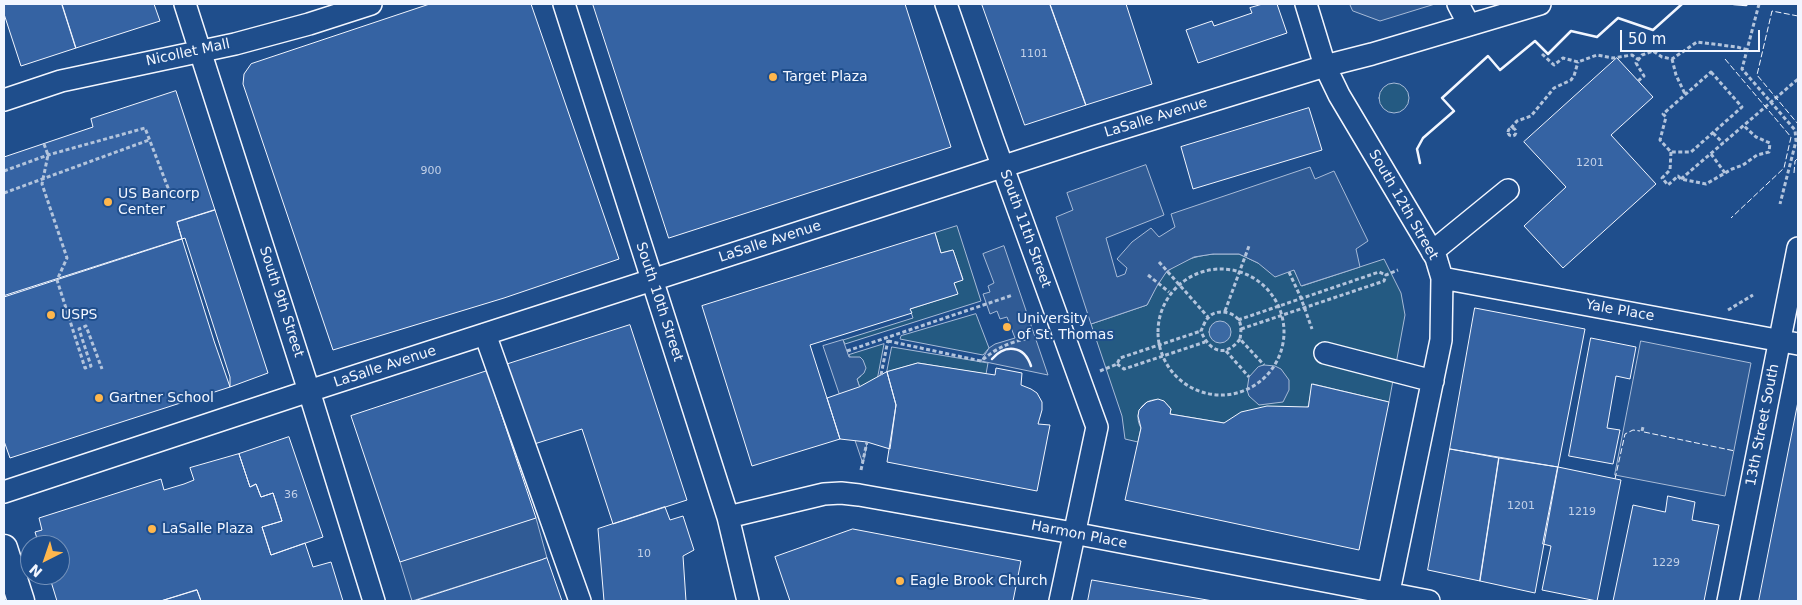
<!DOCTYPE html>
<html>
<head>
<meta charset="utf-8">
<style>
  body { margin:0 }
  #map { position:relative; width:1802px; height:605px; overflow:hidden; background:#1f4e8c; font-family:"DejaVu Sans",sans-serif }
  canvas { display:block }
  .frame { position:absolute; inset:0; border:5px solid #f2f6ff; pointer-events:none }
  .north { position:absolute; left:20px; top:535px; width:50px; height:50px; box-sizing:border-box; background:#1f4e8c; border:1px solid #7391ba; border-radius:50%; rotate:221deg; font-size:14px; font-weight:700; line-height:20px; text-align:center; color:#f2f6ff }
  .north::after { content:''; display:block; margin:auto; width:18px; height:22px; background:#ffb74d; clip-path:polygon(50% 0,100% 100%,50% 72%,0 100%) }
  .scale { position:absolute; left:1620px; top:30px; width:140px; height:22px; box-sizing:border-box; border:2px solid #f2f6ff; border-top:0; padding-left:6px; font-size:15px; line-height:18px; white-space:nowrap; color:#f2f6ff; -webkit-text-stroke:4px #1f4e8c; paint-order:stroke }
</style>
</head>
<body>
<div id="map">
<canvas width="1802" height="605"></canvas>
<div class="frame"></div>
<div class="north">N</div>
<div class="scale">50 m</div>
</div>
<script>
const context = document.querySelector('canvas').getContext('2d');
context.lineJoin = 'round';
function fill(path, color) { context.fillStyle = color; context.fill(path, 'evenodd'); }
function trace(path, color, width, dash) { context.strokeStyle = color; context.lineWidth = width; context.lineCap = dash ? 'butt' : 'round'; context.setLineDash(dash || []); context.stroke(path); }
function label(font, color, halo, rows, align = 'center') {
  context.font = font + ' "DejaVu Sans",sans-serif'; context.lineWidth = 4; context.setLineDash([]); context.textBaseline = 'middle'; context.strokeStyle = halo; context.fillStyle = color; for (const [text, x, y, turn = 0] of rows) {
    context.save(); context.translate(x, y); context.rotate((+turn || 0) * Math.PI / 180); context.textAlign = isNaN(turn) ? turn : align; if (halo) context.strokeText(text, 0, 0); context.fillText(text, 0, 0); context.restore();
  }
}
const green = new Path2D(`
  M1379 98a15 15 0 1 1 30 0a15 15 0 1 1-30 0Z
  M957,226l24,75 -136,43 -2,-4 70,-22 -3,-9 47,-15 -3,-11 9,-4 -10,-29 -12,3 -6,-20z
  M1213,254h26l19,9 36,7 8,16 82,-27 17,34 4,22 -16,87 -76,-18 -5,23 -84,16 -54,-9 1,-5c-15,-21 -42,-2 -30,19l-3,14 -13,-3 -3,-23 -31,-92 56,-19c6,-11 11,-27 21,-34 12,-11 29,-15 45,-17z
  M976,314l13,34 -6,7 -83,-16 1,-3z
  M884,344l-14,73 -13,-38 4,-3 -12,-21z
  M892,347l96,16 -2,11 -68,-11 -31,9z`);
fill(green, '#245a82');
trace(green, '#a8bbd7', 1);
const parking = new Path2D(`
  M1350,4h85l-55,17 -27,-10z
  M1146,165l18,50 -58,23 11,39 8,-3 2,-6 -10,-9 15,-17 19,-14 8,9 16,-10 -4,-13 139,-47 5,12 19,-8 34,70 -12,8 4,18 -59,19 -7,-16 -19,7 -17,-14 -19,-9h-26l-19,3 -27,14 -10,15 -10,19 -56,19 -35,-107 17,-7 -6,-17z
  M1004,246l44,129 -67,-14 8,-13 6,-4 20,-6 -8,-21 -7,2 -3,-8 -7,3 -7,-20 7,-2 -2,-6 6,-3 -11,-29z
  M843,340l6,17h11l3,3 3,8 -2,5 -7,6 14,43 -8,42 -40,-118z
  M1641,341l110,22 -26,133 -110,-21z
  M1264,365l11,1 6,3 8,11v10l-6,12 -24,3 -10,-9 -2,-6 2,-13 9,-10z
  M536,518l11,40 -135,43 -12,-39z`);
fill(parking, '#305b95');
trace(parking, '#a8bbd7', 1);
const water = new Path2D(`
  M1209 332a11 11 0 1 1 22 0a11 11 0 1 1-22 0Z`);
fill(water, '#3b69a3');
trace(water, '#a8bbd7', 1);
const building = new Path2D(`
  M4,4h58l14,44 -55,18 -17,-52z
  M62,4h92l6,17 -84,27z
  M430,4h101l88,255 -115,39 -171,52 -90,-266 1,-10 7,-10z
  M593,4h312l46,143 -282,91z
  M982,4h68l36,101 -61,20z
  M1050,4h76l26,80 -66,21z
  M1263,4h14l10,29 -89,30 -12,-33 26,-9 2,5 38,-13 -2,-5z
  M1617,58l36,39 -42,38 45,49 -93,84 -39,-42 42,-39 -42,-45z
  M176,91l39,119 -38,12 5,17 -178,58v-140l89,-30 -2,-8z
  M1309,108l13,42 -129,39 -12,-42z
  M215,210l53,163 -38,14v-10l-45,-139 -3,1 -5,-17z
  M935,233l6,20 12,-3 10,30 -9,3 4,11 -48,15 2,4 -102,32 30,94 -88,27 -50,-160z
  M182,239l32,102 16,46 -220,71 -6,-17v-145z
  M1475,308l110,21 -27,138 -108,-18z
  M630,325l57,175 -74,24 -31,-95 -51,16 -26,-80z
  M1591,338l45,9 -6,32 -14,-3 -9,52 13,2 -7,34 -44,-8z
  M918,363l77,12 1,-7 26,5 -1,12 10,4 6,4 5,9v8l-4,14 12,1 -13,66 -150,-29 9,-57 -9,-33z
  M487,371l49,147 -136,44 -49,-146z
  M887,372l9,33 -6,44 -23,-7 -27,-3 -13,-41 32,-11z
  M1312,384l77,18 -30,148 -234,-50 16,-72 -3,-12 1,-6 8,-8 11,-3 6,2 7,8 -1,5 54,9 17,-11 26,-6 41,1z
  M1798,402v199h-39z
  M289,437l34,100 -52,18 -9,-28 20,-6 -9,-28 -12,4 -5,-13 -6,3 -11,-33z
  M1450,449l49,9 -19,123 -52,-11z
  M239,454l11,33 6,-3 5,13 12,-4 9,28 -20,6 9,28 34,-12 8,24 18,-5 12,39h-142l-4,-11 -36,11h-104l-8,-26h11v-30h-21l-4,-13 7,-2 -3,-12 122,-39 3,11 20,-6 10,-4 -4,-12z
  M1499,458l59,9 -23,126 -55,-12z
  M1558,467l63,13 -24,121 -55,-11 9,-44 -8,-2z
  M1668,496l27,6 -3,18 27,5 -15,76h-91l20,-96 32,7z
  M665,507l5,13 13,-4 11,34 -11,6 3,45h-82l-6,-72z
  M853,529l168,32 -8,40h-223l-15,-44z
  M547,558l15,43h-148l127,-41z
  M1092,580l29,5 92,16h-125z
  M197,590l4,11h-40z`);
fill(building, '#3563a3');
trace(building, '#f2f6ff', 1);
const minor = new Path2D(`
  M185,4l124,387 65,210
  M564,4l164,513 20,84
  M946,4l47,136 104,287 -37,174
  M1306,4l19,62 14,29 97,163 6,20 -1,62 -54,261
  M1458,4l11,21
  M4,100l57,-19 174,-37 74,-20 62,-20
  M1432,252l76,-62
  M1442,278l356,66
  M485,334l95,267
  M1325,353l108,28
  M4,492l305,-101 785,-254 231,-71 47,-12 168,-50
  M728,517l96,-23 17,-1 18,2 214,38 356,68
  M1728,601l70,-353`);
const major = new Path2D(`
  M4,548l17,53`);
trace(minor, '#f2f6ff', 24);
trace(major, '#f2f6ff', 29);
trace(new Path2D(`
  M1759,4l-17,65 53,61 1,11 -16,63
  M1542,54l12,11 9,-7 15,4 19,-7 16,3 19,-3 7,5
  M1672,59l4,16 9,19
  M1711,72l31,35 -51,45h-20l-11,-12 6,-23 -3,-3z
  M1638,81l6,-5 -8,-13 6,-8 11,-4 9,6 10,2 25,-17 40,5 11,3
  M1511,128l6,-7 14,-5 23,-28 17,-8 3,-4 4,-14
  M1508 132a4 4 0 1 1 8 0a4 4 0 1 1-8 0Z
  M1713,133l10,10
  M44,144l4,11 -6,29 25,74 -10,22 28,88 6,-2 -12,-37 7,-3 16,43
  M1671,152l-1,18 -8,8 6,7 10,-9 3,3 25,5 26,-15 11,-4 14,-10 12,-3 1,-9 -14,-6 -12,-11
  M1711,154l14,19
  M4,171l44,-16 97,-27 25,65
  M1681,179l117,-100
  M4,193l145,-53
  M1159,262l49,55
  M1158 332a63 63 0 1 1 126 0a63 63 0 1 1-126 0Z
  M1289,272l12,26 11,31
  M1148,275l21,17
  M1728,310l25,-15
  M1225,311l24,-65
  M1238,320l141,-48 7,3
  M1241,329l143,-48 2,-6 12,-5
  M1240,339c-14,19 -31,13 -39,-8 2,-4 4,-11 8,-14 7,-8 22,-6 29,2 4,5 3,14 2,20l24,26
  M888,341l93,20c17,-14 27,-18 48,-23
  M847,351l166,-56
  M1226,351l23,26
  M1117,364l7,5 81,-27
  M1100,371l17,-7 3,-6 81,-27
  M881,375l7,-35
  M1642,431l1,-4
  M861,470l6,-28`), '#b3c4dc', 3, [4, 2.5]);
trace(minor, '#1f4e8c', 21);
trace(major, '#1f4e8c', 26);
trace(new Path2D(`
  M1798,16l-26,-5 -15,64 41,49
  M1725,59l66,78 -7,31 -53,50
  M1794,173l1,-12 3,-3
  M1644,432l91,19
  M1615,479l10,-45 8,-4 7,1`), '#f2f6ff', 1, [6, 2.5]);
trace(new Path2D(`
  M1734,4l12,1 1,-1
  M1420,163l-3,-14 6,-11 31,-27 -12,-13 46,-42 12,14 35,-29 13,13 23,-23 26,6 21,-19 35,12 29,-26
  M992,359c13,-15 32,-14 39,7`), '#f2f6ff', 2.5);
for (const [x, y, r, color] of [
  [773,77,5,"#ffb74d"],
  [108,202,5,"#ffb74d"],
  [51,315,5,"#ffb74d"],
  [1007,327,5,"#ffb74d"],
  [99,398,5,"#ffb74d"],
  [152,529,5,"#ffb74d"],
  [900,581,5,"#ffb74d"]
]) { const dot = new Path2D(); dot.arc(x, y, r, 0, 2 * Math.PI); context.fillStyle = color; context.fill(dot); trace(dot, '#1f4e8c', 2); }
label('11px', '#c3d1e8', null, [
  ["1101",1034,54],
  ["1201",1590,163],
  ["900",431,171],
  ["36",291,495],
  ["1201",1521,506],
  ["1219",1582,512],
  ["10",644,554],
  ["1229",1666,563]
]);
label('14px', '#f2f6ff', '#1f4e8c', [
  ["Nicollet Mall",188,53,-12],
  ["LaSalle Avenue",1156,118,-17],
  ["South 12th Street",1403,205,60],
  ["South 11th Street",1025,229,70],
  ["LaSalle Avenue",770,242,-18],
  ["South 9th Street",281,302,72],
  ["South 10th Street",659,302,72],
  ["Yale Place",1620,311,10],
  ["LaSalle Avenue",385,367,-18],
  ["13th Street South",1763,425,-79],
  ["Harmon Place",1079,535,11]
]);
label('14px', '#f2f6ff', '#1f4e8c', [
  ["Target Plaza",783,77],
  ["US Bancorp",118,194],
  ["Center",118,210],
  ["USPS",61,315],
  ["University",1017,319],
  ["of St. Thomas",1017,335],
  ["Gartner School",109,398],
  ["LaSalle Plaza",162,529],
  ["Eagle Brook Church",910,581]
], 'left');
</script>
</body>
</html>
